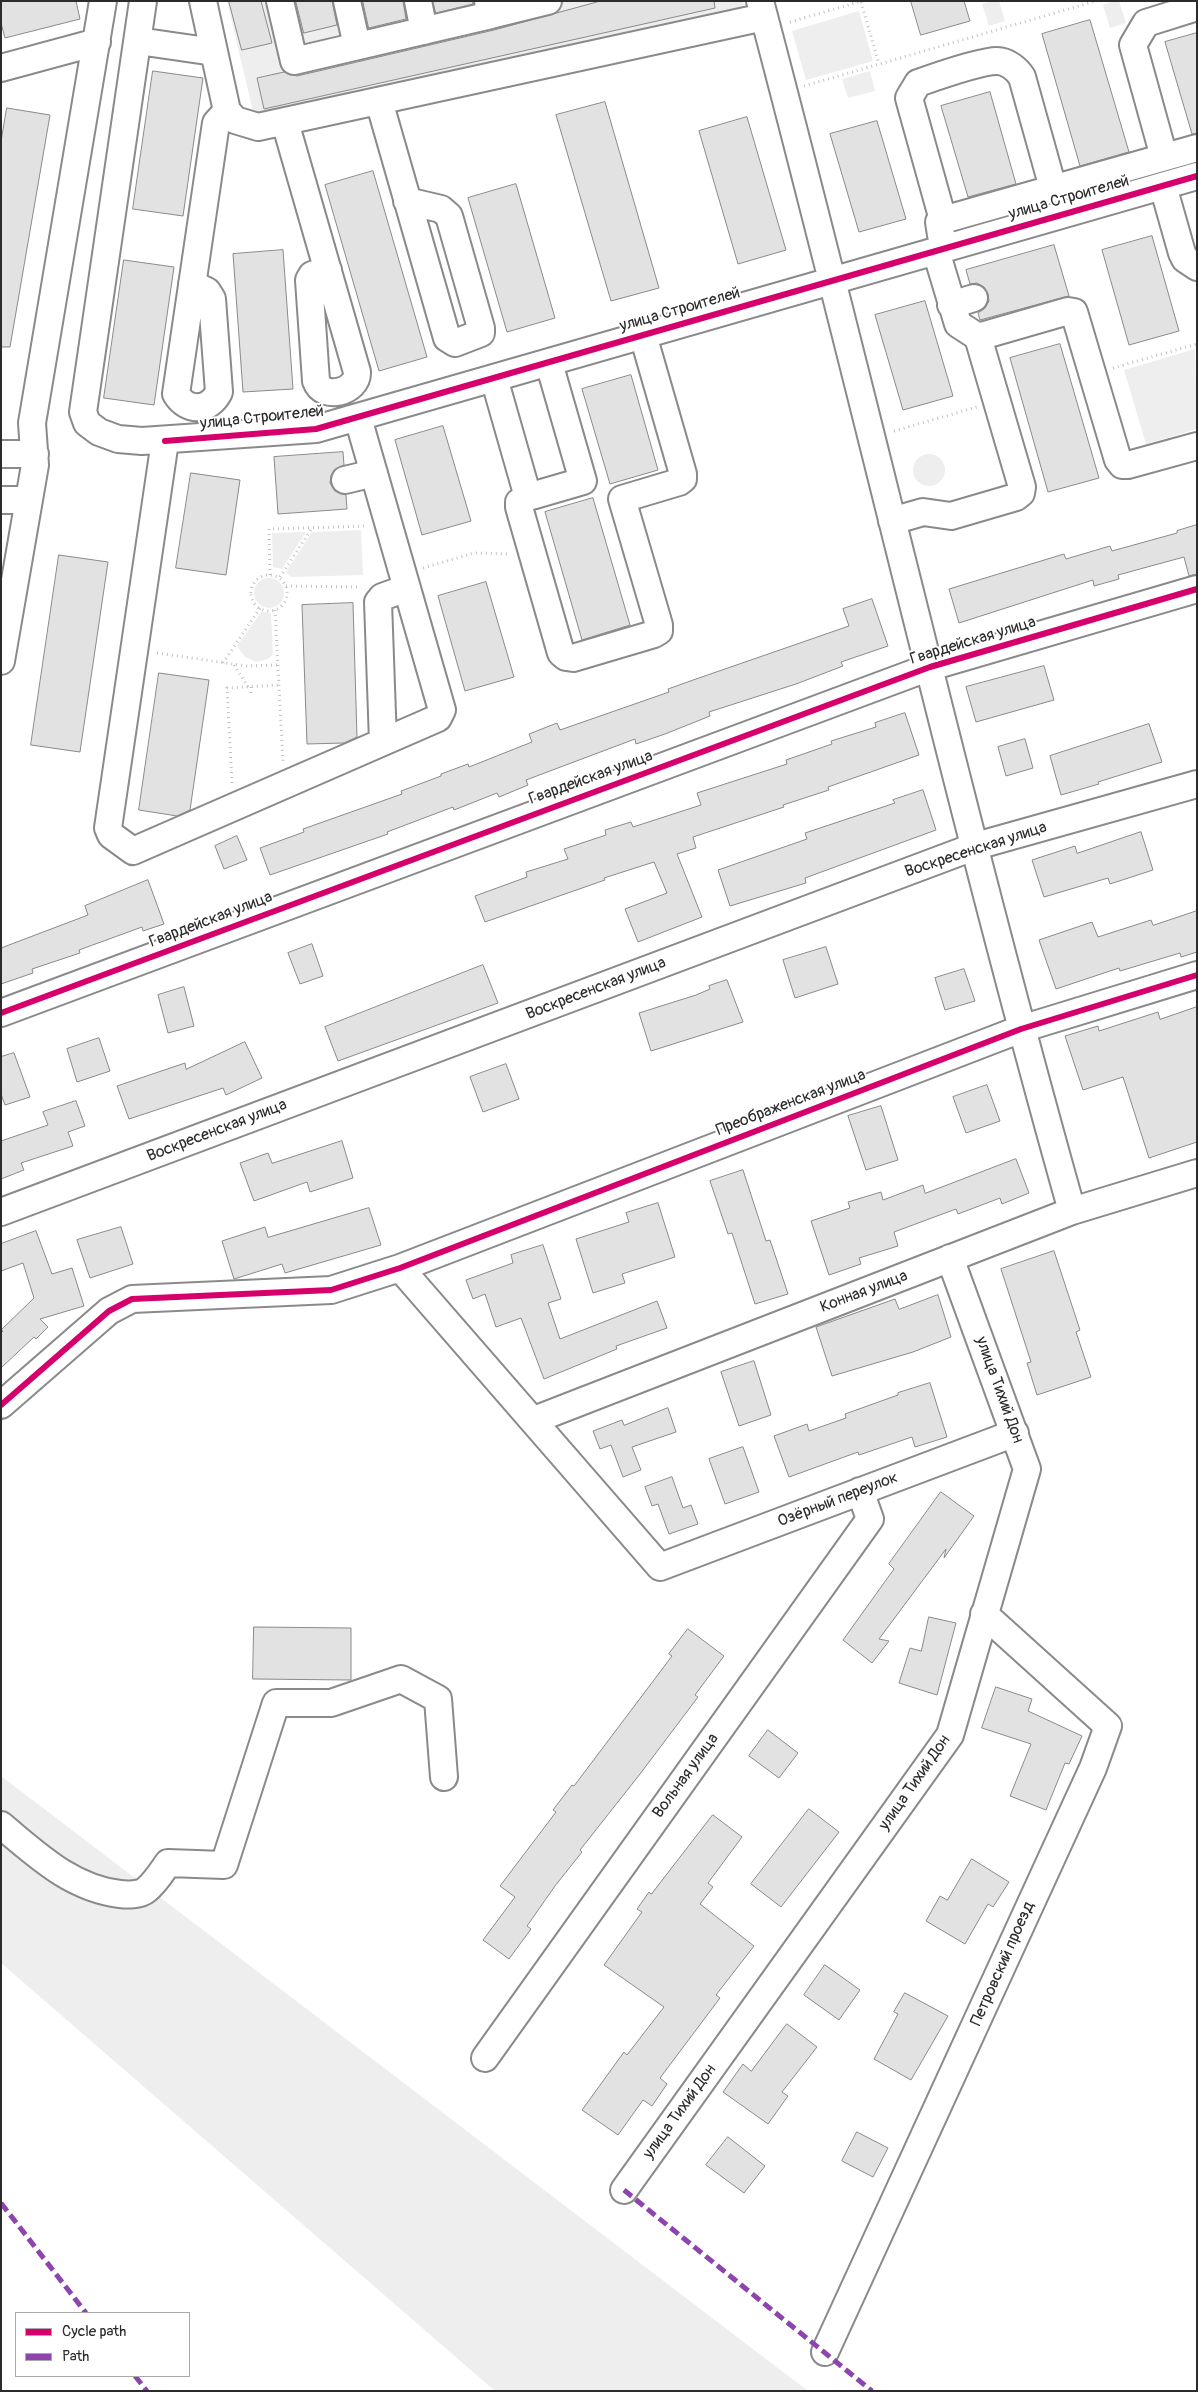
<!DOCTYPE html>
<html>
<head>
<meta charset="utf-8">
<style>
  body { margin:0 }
  #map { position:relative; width:1198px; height:2392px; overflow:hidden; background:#fff; font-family:Pangolin,sans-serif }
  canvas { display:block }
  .frame { position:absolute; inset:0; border:2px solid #2b2b2b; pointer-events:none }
  .legend { position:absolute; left:15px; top:2312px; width:175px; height:65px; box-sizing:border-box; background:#fff; border:1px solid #aaa; margin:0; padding:6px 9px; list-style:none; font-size:15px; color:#2b2b2b }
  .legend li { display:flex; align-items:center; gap:10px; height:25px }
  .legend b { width:25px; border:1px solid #aaa }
</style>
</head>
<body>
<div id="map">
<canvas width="1198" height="2392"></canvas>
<div class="frame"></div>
<ul class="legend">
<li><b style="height:6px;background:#d6006c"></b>Cycle path</li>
<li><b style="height:6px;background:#8e44ad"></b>Path</li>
</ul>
</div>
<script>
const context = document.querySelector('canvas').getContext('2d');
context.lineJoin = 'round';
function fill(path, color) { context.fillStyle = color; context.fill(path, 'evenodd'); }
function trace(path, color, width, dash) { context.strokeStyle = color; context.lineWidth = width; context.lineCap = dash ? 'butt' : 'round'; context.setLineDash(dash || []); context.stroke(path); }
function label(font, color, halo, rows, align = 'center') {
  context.font = font + ' Pangolin,sans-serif'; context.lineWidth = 4; context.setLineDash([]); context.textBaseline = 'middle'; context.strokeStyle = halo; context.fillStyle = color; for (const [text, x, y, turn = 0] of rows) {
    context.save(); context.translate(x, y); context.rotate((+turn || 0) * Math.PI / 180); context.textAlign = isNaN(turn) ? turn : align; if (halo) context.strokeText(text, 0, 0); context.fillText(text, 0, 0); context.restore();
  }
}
fill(new Path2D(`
  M227,1h516l2,11 -490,108z
  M993,1h6l6,20 -16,5 -7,-22z
  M1114,1h5l7,22 -16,5 -7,-23z
  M859,11l14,50 -67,19 -14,-49z
  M870,71l5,20 -27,7 -6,-19z
  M1195,349l2,80 -51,15 -22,-74z
  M913 470a16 16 0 1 1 32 0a16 16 0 1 1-32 0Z
  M361,530l2,45 -72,2 -5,-5 26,-40z
  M306,532l-24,37 -9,-2 -1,-34z
  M254 593a15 15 0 1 1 30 0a15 15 0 1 1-30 0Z
  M261,612l10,1 2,41 -5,5 -11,3 -12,-5 -8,-11z
  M1,1776l807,615h-313l-494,-428z`), '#eee');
const building = new Path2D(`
  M1,1h75l4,18 -75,19 -4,-15z
  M229,1h32l11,42 -30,7z
  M296,1h36l5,24 -33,8z
  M363,1h40l3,18 -37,9z
  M433,1h40v3l-37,9z
  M601,1h113l1,7 -451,101 -7,-31 27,-6 13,4 197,-46z
  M911,1h53l6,20 -49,14z
  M1090,20l39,132 -49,14 -38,-132z
  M1197,33v100l-5,1 -27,-92z
  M153,71l50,7 -20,138 -50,-7z
  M990,92l26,92 -48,13 -27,-91z
  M605,102l54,186 -48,13 -55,-186z
  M7,108l43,7 -40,232h-9v-205z
  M747,117l39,133 -48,14 -39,-133z
  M877,121l29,98 -47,13 -29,-98z
  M373,171l54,186 -48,14 -54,-186z
  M516,184l39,134 -48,14 -39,-134z
  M1152,236l27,95 -50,14 -27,-95z
  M1054,245l15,51 -89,24 -2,-7 7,-5 4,-7 -1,-7 -4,-7 -7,-4 -7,1 -4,-14z
  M283,250l10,139 -50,3 -10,-138z
  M124,260l50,7 -20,138 -50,-7z
  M925,301l28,95 -50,14 -28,-95z
  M1060,344l39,134 -51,14 -38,-134z
  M631,375l27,95 -48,14 -28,-95z
  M443,426l28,95 -49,14 -27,-95z
  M343,452l1,13 -10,5 -3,6 -1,7 5,8 11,4 1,14 -69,5 -4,-57z
  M191,473l49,7 -14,95 -50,-7z
  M593,498l37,127 -48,15 -37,-128z
  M1197,525v49l-8,2 -5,-19 -66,18 1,4 -25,7 -1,-6 -134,43 -10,-34 115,-35 2,5 44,-13 2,5 65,-18v-2z
  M59,555l49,7 -28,190 -49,-7z
  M486,582l28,95 -49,14 -27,-95z
  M872,599l16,47 -47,16 2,4 -47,18 -87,28 1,4 -45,18 -29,10 -1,-5 -109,41 2,5 -29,12 -2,-4 -43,17 -1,-3 -66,25 1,2 -118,41 -10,-27 44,-16 -1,-3 99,-35 -1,-3 40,-15v-2l27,-10 1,3 63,-25 -3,-8 28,-11 3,7 109,-38 -1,-3 28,-10 153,-53 -6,-17z
  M353,603l4,134 -13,6 -37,1 -5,-139z
  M1044,666l10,34 -78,22 -10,-35z
  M159,673l50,7 -19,130 -13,6 -38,-6z
  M905,713l14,42 -91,32 1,3 -46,15 1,2 -91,30 3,11 -19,6 25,63 -64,25 -13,-33 42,-16 -13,-31 -50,16 1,2 -120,42 -10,-26 52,-19 -1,-5 42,-13 -4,-10 42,-14 -1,-5 26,-8 2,5 68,-22 -4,-12 90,-29 -1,-4 46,-16 -1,-3 45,-14 -1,-4z
  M1149,724l13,38 -64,20 1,2 -38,11 -11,-39z
  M1025,739l8,29 -27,8 -8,-29z
  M923,790l13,40 -131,48 1,5 -76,23 -12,-36 89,-31 -2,-6 90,-30 -2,-3z
  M1141,832l12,38 -43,14 -2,-6 -64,19 -12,-37 43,-14 2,7z
  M237,836l10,24 -23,9 -9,-23z
  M148,880l16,44 -21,7 -1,-4 -63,23 1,3 -48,16 1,4 -32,11v-36l87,-33 -3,-9z
  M1197,911v41l-16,5 -1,-4 -60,18 -1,-3 -63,21 -17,-49 53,-18 6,15 53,-17 2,5z
  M312,944l11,32 -23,8 -12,-31z
  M826,947l12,37 -43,14 -12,-38z
  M483,965l15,38 -160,58 -13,-34z
  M964,969l11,32 -30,9 -10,-32z
  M727,980l16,42 -92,29 -12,-38 57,-18 14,-6 -1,-3z
  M184,987l10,39 -26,7 -10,-38z
  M1197,1007v135l-48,16 -26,-81 -40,13 -18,-54 33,-10 1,5 59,-19 2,7z
  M99,1038l11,33 -33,11 -10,-33z
  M245,1042l17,36 -36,17 -3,-7 -94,31 -12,-33 68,-23 1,6z
  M14,1053l16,44 -25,8 -4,-11v-37z
  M506,1064l13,35 -36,13 -13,-35z
  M987,1085l13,36 -34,12 -13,-36z
  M76,1101l9,25 -17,6 5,14 -52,17 3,7 -23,9v-38l47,-16 -5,-13z
  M881,1106l17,54 -32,10 -18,-54z
  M342,1141l11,37 -43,14 -3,-10 -53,19 -14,-38 28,-10 4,10z
  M1016,1159l13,34 -27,11 -2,-6 -42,16 -2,-5 -62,23 4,14 -39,12 2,6 -32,11 -18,-54 39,-13 -2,-6 33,-10 2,8 40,-15 2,8z
  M743,1170l23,71 4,-1 18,54 -33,10 -23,-71 -4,1 -18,-53z
  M658,1203l17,54 -53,17 3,9 -32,10 -17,-54 53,-17 -3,-9z
  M369,1208l12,37 -96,28 -3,-9 -48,15 -12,-38 43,-14 3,10z
  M121,1227l12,37 -43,14 -13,-38z
  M36,1231l16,43 20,-6 12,38 -44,13 8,8 -12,12 -2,-2 -33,31v-35l2,-2 -2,-1 33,-32 -11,-35 -22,8v-27z
  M543,1245l18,54 -13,4 12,36 97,-38 10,27 -51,18 1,3 -73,30 -23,-61 -25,9 -11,-33 -12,5 -7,-19 47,-17 -2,-8z
  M1054,1251l26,79 -4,2 15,45 -54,18 -10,-32 4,-1 -30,-93z
  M938,1295l13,42 -38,15 -81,24 -16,-49 79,-28 4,10z
  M754,1361l17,54 -32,11 -18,-54z
  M930,1383l17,54 -32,10 -3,-10 -53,18 -1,-3 -69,25 -15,-41 33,-12 2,7 37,-13 -1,-4 53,-19v-2z
  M668,1408l8,24 -44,15 9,23 -18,7 -12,-32 -11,4 -7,-18 29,-11 2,5z
  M743,1447l16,45 -34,12 -16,-45z
  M672,1477l11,31 8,-3 7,19 -29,10 -11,-30 -6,2 -7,-19z
  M941,1492l33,24 -30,42 2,-9 -67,90 10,2 -17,22 -29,-23 51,-71 -5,-5z
  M929,1617l27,6 -19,72 -38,-12 11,-35 11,3z
  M254,1627l97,1v52l-98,-1z
  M688,1629l36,27 -29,39 3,2 -58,77 -60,76 2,2 -27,34 -28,40 4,3 -22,30 -26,-19 32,-43 -15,-11 56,-74 -3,-2 19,-25 2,1 98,-130 -3,-2z
  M996,1687l36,12 -4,12 54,25 -13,28 -4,-1 -19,47 -36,-14 21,-52 -49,-16z
  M768,1730l30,23 -19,25 -30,-22z
  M809,1809l30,23 -58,75 -30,-23z
  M713,1815l29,22 -34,46 5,4 -13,17 54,42 -38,49 4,3 -60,80 7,6 -15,22 -9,-6 -25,35 -36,-25 42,-58 3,3 37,-48 -60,-42 38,-53 -5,-3 12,-17 2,2z
  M972,1859l37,23 -16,25 -5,-3 -23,40 -39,-23 14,-25 7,4z
  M825,1965l35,25 -21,30 -35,-25z
  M905,1993l43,23 -37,64 -37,-21 24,-45 -4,-2z
  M787,2024l30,23 -35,45 6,4 -20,28 -45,-32 20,-28 8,7z
  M857,2132l31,16 -15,29 -31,-16z
  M728,2137l37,29 -21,27 -38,-28z`);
fill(building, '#e2e2e2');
trace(building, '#8a8a8a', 1);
const minor = new Path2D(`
  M143,1l-60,411 4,11 12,9 19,7 24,2 174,-12 881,-253
  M203,1l24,110 8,9 23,7 506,-110
  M280,1l14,60 197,-46
  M347,1l10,45
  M418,1l6,30
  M488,1l3,14 57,-14
  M760,1c107,403 199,809 312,1210
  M138,41l76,11
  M1,68l96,-26
  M379,101l68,237 8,5 26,-10v-5l-32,-112 -8,-7 -34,-8
  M285,122c24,83 48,167 72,250 1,20 -34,29 -41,9l-7,-101 3,-5 16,-5
  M1164,157l-31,-112 13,-22 51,-16
  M1163,186l19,67 3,6 12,8
  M943,220l-34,-122 9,-15c17,-6 62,-22 79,-22 10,0 20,8 25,16l31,111
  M941,235l-2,-13 4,-2 254,-72
  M192,284l15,7 5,8 7,93c-10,20 -32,20 -43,2l40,-271 11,-12
  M951,305l23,-7
  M978,337l90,-26 6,1 44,148 4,5h6l69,-19
  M494,378l34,119 -9,5v5l42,146 5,4 7,1 81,-24 5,-3v-6l-37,-126 57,-17 4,-3v-5l-40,-139
  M165,441l-57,387 3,7 22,16 305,-133 4,-8 -84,-292
  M1,454h34
  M345,480l29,-7
  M528,497l55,-16 -34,-118
  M1,500h28
  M892,521l31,-9 28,4 65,-19 5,-4 1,-6 -44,-150 -20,-13 -22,-73
  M1,661l34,-196 -3,-42 71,-422
  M383,742l-5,-140 4,-5 25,-9
  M1,1013l929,-346 267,-78
  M1,1212l975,-366 221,-62
  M400,1268l260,299 355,-134
  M1,1405l108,-94 23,-12 199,-9 69,-22 621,-239 176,-54
  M534,1420l538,-209 125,-38
  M1,1825c36,30 70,63 119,69 7,1 20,1 26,-4 9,-7 15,-17 22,-27l56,2 52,-162h55l70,-24 37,20 6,78
  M485,2058l385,-539 -10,-28
  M624,2190l326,-455 77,-266 -77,-211
  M825,2352l268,-584 15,-42 -124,-112`);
trace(minor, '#8a8a8a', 30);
trace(new Path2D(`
  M861,2l18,62
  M790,22l72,-21
  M804,86l292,-85
  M1113,368l84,-24
  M894,431l83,-24
  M423,568l51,-15 36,1
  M251 593a18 18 0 1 1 36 0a18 18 0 1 1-36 0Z
  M270,575l-1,-46 96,-3
  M280,577l32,-49
  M286,586l74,1
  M275,610l8,152
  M157,653l90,13 31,-1
  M223,663l37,-55
  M234,665l14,22
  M251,687v8
  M232,783l-5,-95 52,-3`), '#c2c2c2', 3, [1, 4]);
trace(minor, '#fff', 26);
trace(new Path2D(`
  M624,2190l248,201
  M1,2203l85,110
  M135,2376l12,15`), '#8e44ad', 5, [10, 5]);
trace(new Path2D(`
  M165,441l151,-12 881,-253
  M1,1013l929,-346 267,-78
  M1,1405l108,-94 23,-12 199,-9 69,-22 621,-239 176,-54`), '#d6006c', 6);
label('16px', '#2b2b2b', '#fff', [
  ["улица Строителей",1069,198,-16],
  ["улица Строителей",680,310,-16],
  ["улица Строителей",262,418,-6],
  ["Гвардейская улица",973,641,-17],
  ["Гвардейская улица",591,778,-20],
  ["Воскресенская улица",976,850,-18],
  ["Гвардейская улица",211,920,-21],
  ["Воскресенская улица",596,989,-21],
  ["Преображенская улица",791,1103,-21],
  ["Воскресенская улица",217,1131,-21],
  ["Конная улица",864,1292,-21],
  ["улица Тихий Дон",999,1390,70],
  ["Озёрный переулок",838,1500,-21],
  ["Вольная улица",686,1776,-54],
  ["улица Тихий Дон",915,1783,-55],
  ["Петровский проезд",1003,1964,-66],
  ["улица Тихий Дон",680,2112,-54]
]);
</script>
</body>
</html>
